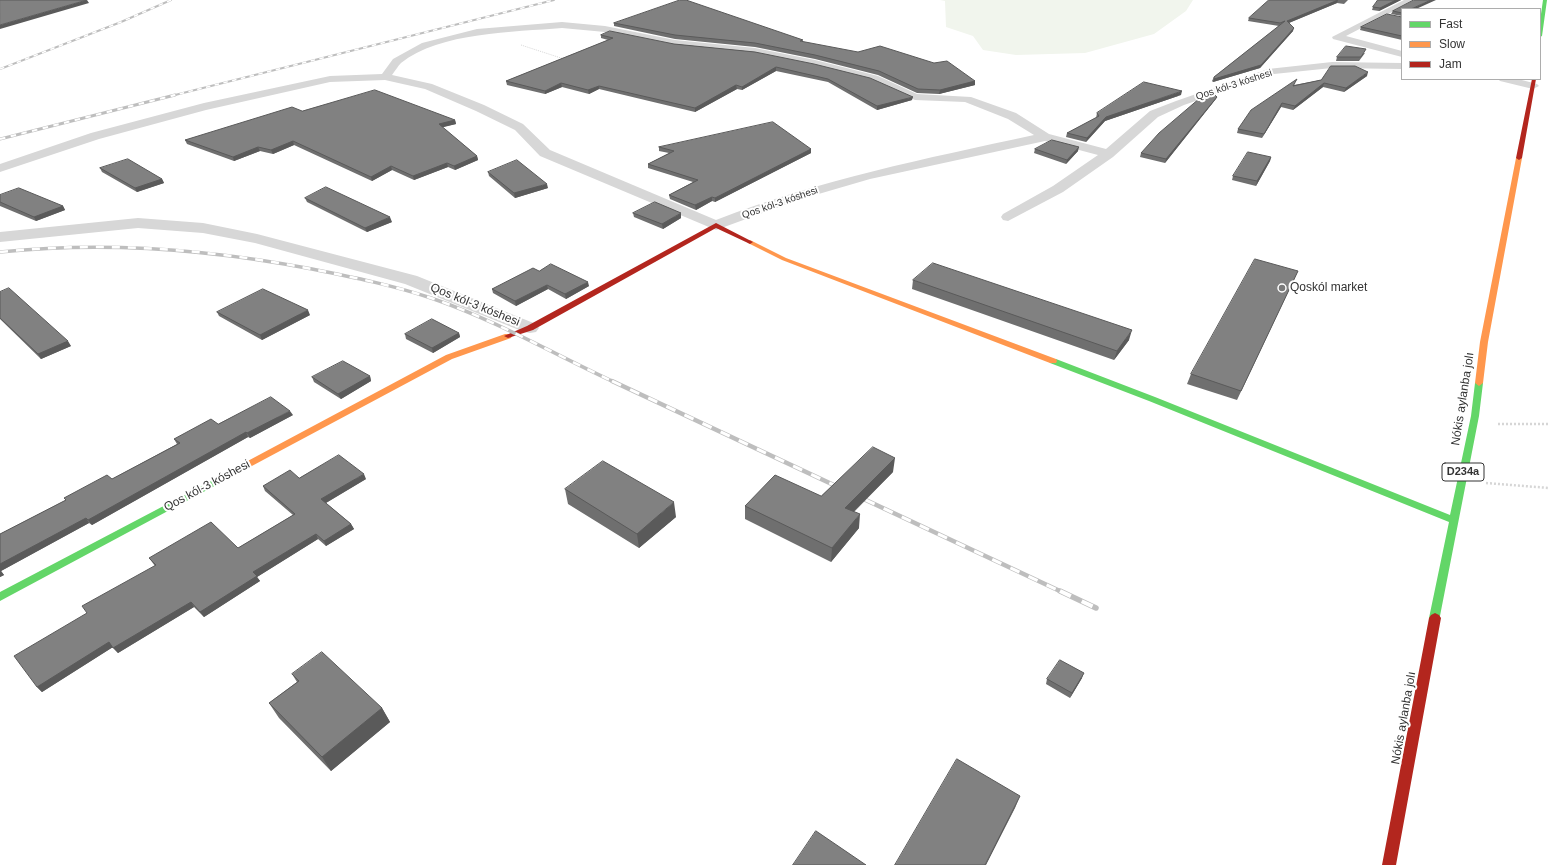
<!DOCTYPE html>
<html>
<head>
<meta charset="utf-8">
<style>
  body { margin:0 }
  #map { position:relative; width:1549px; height:865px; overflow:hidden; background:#fff; font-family:Arial,sans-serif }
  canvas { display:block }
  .legend { position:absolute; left:1401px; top:8px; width:140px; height:72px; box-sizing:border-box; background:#fff; border:1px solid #adadad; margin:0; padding:5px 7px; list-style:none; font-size:12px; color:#333 }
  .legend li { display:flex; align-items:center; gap:8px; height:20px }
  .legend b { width:20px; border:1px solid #adadad }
</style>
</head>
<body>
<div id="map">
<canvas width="1549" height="865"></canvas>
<ul class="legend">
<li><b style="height:5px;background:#63d668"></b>Fast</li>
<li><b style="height:5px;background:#ff974d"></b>Slow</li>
<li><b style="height:5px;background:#b3261e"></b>Jam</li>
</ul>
</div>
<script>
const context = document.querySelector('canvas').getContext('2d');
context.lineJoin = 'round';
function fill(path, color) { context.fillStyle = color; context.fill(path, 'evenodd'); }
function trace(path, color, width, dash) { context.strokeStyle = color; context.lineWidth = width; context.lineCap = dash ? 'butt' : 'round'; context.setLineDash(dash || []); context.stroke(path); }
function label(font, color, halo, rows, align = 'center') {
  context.font = font + ' Arial,sans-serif'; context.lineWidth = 4; context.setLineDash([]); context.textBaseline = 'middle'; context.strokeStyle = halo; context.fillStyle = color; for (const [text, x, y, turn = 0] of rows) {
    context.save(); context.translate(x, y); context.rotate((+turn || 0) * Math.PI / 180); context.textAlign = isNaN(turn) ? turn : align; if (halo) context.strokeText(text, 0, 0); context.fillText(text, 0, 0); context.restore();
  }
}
fill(new Path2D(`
  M940,0h253l-7,11 -32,23 -69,19 -69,2 -33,-5 -10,-14 -27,-9 -1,-26z`), '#f1f5ed');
trace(new Path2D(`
  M521,45l43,14`), '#d6d6d6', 1, [1, 1]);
trace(new Path2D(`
  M1498,424h51
  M1486,483l63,5`), '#d6d6d6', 2.5, [2, 2]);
fill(new Path2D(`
  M1404,0h11l-69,36 56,15v6l-69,-18 -1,-2z
  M562,22l43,4 70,14 80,8 60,12 63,16 39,18 54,3 45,16 33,21 57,15 44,-38 26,-10 92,-32 64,-7 70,1v6l-70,-1 -58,6 -90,31 -26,12 -45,40 -50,35 -55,29 -5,-1 -2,-3 2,-3 50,-28 45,-31 -53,-14 -175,38 -72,21 -82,30 -176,-74 -25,-26 -39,-19 -51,-22 -40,-9 -55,2 -124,28 -107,29 -99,33v-8l91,-31 113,-30 126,-27 52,-2 11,-15 29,-16 55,-14zM562,28l43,4 70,14 80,8 59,12 56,14 45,20 50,2 43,17 26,16c-110,24 -212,44 -318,85l-166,-70 -27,-26 -39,-19 -52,-21 -40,-9c3,-4 6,-9 9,-12 39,-31 113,-31 161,-35z
  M1498,79h20l19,5 2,2 -6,3 -33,-8z
  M138,218l65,5 54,11 160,42 119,48 3,4 -3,4 -6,1 -6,-1 -119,-48 -150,-41 -52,-10 -65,-5 -138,14v-10z`), '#d7d7d7');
fill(new Path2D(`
  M1543,0h4l-5,36 -2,1v-16z
  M1050,359h6l99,38 295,118 21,-99 4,-33 4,-3 3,1 1,2 -4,33 -40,205 -4,2 -4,-2 -2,-3 20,-96 -300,-121 -99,-38 -1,-2z
  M232,470l3,1 2,2 -2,2 -235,126v-9z`), '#63d668');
fill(new Path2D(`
  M1519,156l3,2 -34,184 -5,41 -4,3 -4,-3 5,-41 36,-184z
  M750,240l36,18 270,101 1,2 -1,2h-6l-268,-103 -34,-17 -1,-1z
  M505,334h6l1,2 -1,2 -59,21 -217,116h-6l-2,-2 2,-2 217,-116z`), '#ff974d');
fill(new Path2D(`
  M1532,79h4l-14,79 -3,2 -3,-2z
  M716,223l37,19 -3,2 -2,-1 -32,-15 -183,102 -25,8 -4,-2 23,-10z
  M1435,613l4,2 2,3 -45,247h-14l47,-247 2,-3z`), '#b3261e');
const railFar4 = new Path2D(`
  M0,69l121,-47 50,-22
  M171,96l383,-96`);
const railFar3 = new Path2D(`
  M0,139l175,-44`);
const railFar2 = new Path2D(`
  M0,252c106,-11 208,-3 312,17 40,8 80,16 119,29 62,21 123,56 183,84`);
const railFar1 = new Path2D(`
  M612,381l450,211`);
const rail = new Path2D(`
  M1060,591l36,17`);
trace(railFar4, '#bebebe', 2);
trace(railFar3, '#bebebe', 3);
trace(railFar2, '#bebebe', 3.5);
trace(railFar1, '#bebebe', 4.5);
trace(rail, '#bebebe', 5.5);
trace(railFar4, '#fff', 1.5, [4.5]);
trace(railFar3, '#fff', 2, [5.5]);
trace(railFar2, '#fff', 2.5, [8]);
trace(railFar1, '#fff', 3, [10]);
trace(rail, '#fff', 4, [12]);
fill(new Path2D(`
  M1269,0h79l-4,4 -7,-1 -48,20 4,8 -33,37 -47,14 -1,-1 2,-4 65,-51 -31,-5 1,-3z
  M1378,0h23l-22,11 -7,-1 1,-3z
  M1402,9v7l-11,-2 2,-3z
  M1402,17v23l-42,-10 1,-3z
  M614,23l189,19 172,39v4l-36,9 -22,-1 -39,-18 -63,-16 -60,-12 -80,-8 -61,-13z
  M601,35l73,9 81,8 157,48 -35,10 -49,-28 -52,-11 -34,19 -5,-1 -42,23 -96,-23 -10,5 -27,-7 -17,7 -38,-9 -1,-4 102,-41 -7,-2z
  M1365,53l-6,8h-23l1,-4z
  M1367,76l-23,16 -21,-5 -30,23 -12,-3 -19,31 -25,-5 1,-4 58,-46 -2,2 27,-5z
  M1181,95l-76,26 -19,21 -20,-5 1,-4 29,-15 1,-5z
  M1217,97l-2,3 -50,63 -25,-6 1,-4z
  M302,111l153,9 1,4 -14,3 35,29 1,4 -23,10 -7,-3 -34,13 -22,-10 -20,11 -78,-36 -21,9 -13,-3 -26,10 -47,-17 -2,-4z
  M659,147l152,2v4l-96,49 -3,-1 -16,9 -26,-11 -1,-4 24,-13 -45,-14v-4l21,-11 -10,-2z
  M1035,149l43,2 -12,13 -32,-11z
  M1271,157l-1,4 -14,25 -24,-6 1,-4z
  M100,168l62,11 2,4 -27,9 -35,-20z
  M488,172l60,16 -33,10 -26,-22z
  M0,195l63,11 2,4 -29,11 -36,-15z
  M305,198l87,24 -25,10 -60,-30z
  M633,213l48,5 -18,11 -29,-12z
  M539,271l50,15 -23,13 -18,-10 -32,17 -23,-13 -1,-4z
  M1298,271l-61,129 -50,-16 4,-10z
  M913,280l216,60 -15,20 -202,-71z
  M0,292l71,54 -30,13 -41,-40z
  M217,312l93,3 -48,25 -43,-24z
  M459,333l1,4 -27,16 -27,-14 -1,-5z
  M370,376l1,5 -30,18 -27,-17 -2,-5z
  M293,415l-43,23 -2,-1 -156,88 -3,-2 -88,48 3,4 -4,2v-43l66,-34 -2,-2 48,-19 65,-35 -3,-5 44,-15z
  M893,472l-39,40 5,16 -28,34 -86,-43v-13l76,-10z
  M299,478l67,1 -40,24 25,21 3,5 -28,17 -8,-7 -61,38 3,4 -56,36 -10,-10 -76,46 -5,-6 -71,45 -5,-5 50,-74 68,-47 -6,-8 89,-10 55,-33 -28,-24 -2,-5z
  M565,489l111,28 -37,31 -71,-44z
  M292,674l90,34 8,14 -59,49 -52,-53 -10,-15 28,-21z
  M1082,678l-12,20 -24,-14 1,-5z`), '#6f6f6f');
fill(new Path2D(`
  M87,0l2,3 -89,26v-4z
  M1338,0l-1,3 -51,21 1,-3z
  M1396,0h5l-22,11 1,-3z
  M1431,0h5l-20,9h-5z
  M1294,28l-1,3 -33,37 -47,14 1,-3z
  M776,67v4l-34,19v-3z
  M1368,72l-1,4 -23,16 2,-4z
  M975,81v4l-36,9 1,-4z
  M561,83l1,4 -17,7v-3z
  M1324,83l-1,4 -30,23 2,-4z
  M736,85l1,4 -42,23v-4z
  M599,86v3l-10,5 -1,-4z
  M1182,91l-1,4 -76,26 -19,21 1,-4 19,-21z
  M913,97l-1,3 -35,10v-4z
  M1217,97l-2,3 -50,63 1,-4z
  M1282,103l-1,4 -19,31 2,-4z
  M455,120l1,4 -16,4 -1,-4z
  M293,141l1,4 -21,9 -2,-4z
  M258,147l2,4 -26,10 -1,-4z
  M1079,147l-1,4 -12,13 1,-4z
  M811,149v4l-96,49v-4z
  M477,156l1,4 -23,10 -1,-4z
  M1271,157l-1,4 -14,25 1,-5z
  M447,163l1,4 -34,13 -1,-4z
  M391,166l1,4 -20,11 -1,-4z
  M162,179l2,4 -27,9 -2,-4z
  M547,184l1,4 -33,10 -1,-5z
  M712,197v4l-16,9 -1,-5z
  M63,206l2,4 -29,11 -2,-4z
  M681,213v5l-18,11 -1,-5z
  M390,217l2,5 -25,10 -2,-4z
  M588,282l1,4 -23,13 -1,-5z
  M547,285l1,4 -32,17 -1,-5z
  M308,310l2,5 -48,25 -2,-5z
  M1132,330l-3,10 -15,20 3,-9z
  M459,333l1,4 -27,16 -1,-5z
  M68,341l3,5 -30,13 -3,-5z
  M370,376l1,5 -30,18 -3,-5z
  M290,411l3,4 -43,23 -3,-5z
  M246,432l2,5 -156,88 -4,-5z
  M895,458l-2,14 -49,49 1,-13z
  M364,474l2,5 -42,25 -3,-5z
  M674,502l2,15 -37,31 -2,-14z
  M860,514l-1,14 -28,34 1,-14z
  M86,518l3,5 -88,48 3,4 -4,2v-13z
  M351,524l3,5 -28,17 -2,-5z
  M316,534l2,5 -61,38 3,4 -56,36 -4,-5 53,-40z
  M191,602l3,5 -76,46 -5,-5z
  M109,642l4,5 -71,45 -5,-5z
  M1084,673l-2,5 -12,20 2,-5z
  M382,708l8,14 -59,49 -9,-14z
  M1020,796l-5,12 -29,57h-1z`), '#5a5a5a');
const building = new Path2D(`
  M0,0h87l-87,25z
  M680,0h6l117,40 -3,1 58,11 22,-6 54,17 13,-2 28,20 -35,9 -22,-1 -39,-18 -64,-16 -60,-12 -80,-8 -61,-12z
  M1269,0h69l-51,21 7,7 -33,37 -47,14v-2l71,-56 -5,2 -31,-5z
  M1378,0h18l-16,8 -7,-1z
  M1414,0h17l-20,9h-9v4l-9,-2z
  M1387,14l15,3v19l-41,-9z
  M610,31l64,13 81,8 59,12 56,14 43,19 -36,9 -49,-27 -52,-12 -34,20 -6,-2 -41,23 -96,-22 -11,4 -27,-7 -16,8 -39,-10 107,-43 -12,-3z
  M1346,46l20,3 -5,8h-24z
  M1331,66h24l13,6 -22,16 -22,-5 -29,23 -13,-3 -18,31 -26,-5 13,-19 46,-31 -4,7 28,-6z
  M1144,82l38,9 -76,26 -19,21 -20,-5 32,-17 -2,-3z
  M375,90l80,30 -16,4 38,32 -23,10 -7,-3 -34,13 -22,-10 -20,11 -78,-36 -22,9 -13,-3 -25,10 -48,-17 107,-33 10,4z
  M1213,93l4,4 -51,62 -25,-6 18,-20 41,-35z
  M773,122l38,27 -96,49 -3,-1 -17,8 -26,-10 29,-15 -50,-16 26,-13 -15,-4z
  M1052,140l27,7 -12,13 -32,-11z
  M1248,152l23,5 -14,24 -24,-5z
  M128,159l34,20 -27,9 -35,-20z
  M517,160l30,24 -33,9 -26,-21z
  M326,187l64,30 -25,11 -60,-30z
  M19,188l44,18 -29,11 -34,-15v-7z
  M655,202l26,11 -19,11 -29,-11z
  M1255,259l43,12 -57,120 -50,-17z
  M933,263l199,67 -15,21 -204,-71z
  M551,264l37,18 -23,12 -18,-9 -32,16 -23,-12 41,-21 6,3z
  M9,288l59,53 -30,13 -38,-36v-26z
  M263,289l45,21 -48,25 -43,-23z
  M432,319l27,14 -27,15 -27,-14z
  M343,361l27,15 -32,18 -26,-17z
  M271,397l19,14 -43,22 -1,-1 -158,88 -2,-2 -86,46v-30l66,-34 -2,-2 43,-23 5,4 68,-36 -6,-4 37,-20 7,5z
  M873,447l22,11 -50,50 15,6 -28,34 -87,-42 30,-31 46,21z
  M339,455l25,19 -43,25 30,25 -27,17 -8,-7 -63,38 4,4 -57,36 -9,-10 -78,46 -4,-6 -72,45 -23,-31 73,-43 -5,-7 74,-41 -7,-7 62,-36 27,26 57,-34 -32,-28 27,-16 9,8z
  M603,461l71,41 -37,32 -72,-45z
  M322,652l60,56 -60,49 -53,-54 30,-22 -7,-7z
  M1060,660l24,13 -12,20 -25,-14z
  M957,759l63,37 -35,69h-90z
  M816,831l50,34h-73z`);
fill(building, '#818181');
trace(building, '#5a5a5a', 1);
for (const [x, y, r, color] of [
  [1282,288,4,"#7a7a7a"]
]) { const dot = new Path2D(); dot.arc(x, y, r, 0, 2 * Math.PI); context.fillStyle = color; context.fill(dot); trace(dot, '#fff', 1.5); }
label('10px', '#333', '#fff', [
  ["Qos kól-3 kóshesi",1234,85,-18],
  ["Qos kól-3 kóshesi",780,203,-19]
]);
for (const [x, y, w] of [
  [1463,472,42]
]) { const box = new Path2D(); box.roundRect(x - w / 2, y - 9, w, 18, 3); context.fillStyle = '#fff'; context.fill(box); trace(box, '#333', 1); }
label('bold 11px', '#333', null, [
  ["D234a",1463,472]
]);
label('12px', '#333', '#fff', [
  ["Qoskól market",1290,288]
], 'left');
label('12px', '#333', '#fff', [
  ["Qos kól-3 kóshesi",475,305,22],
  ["Nókis aylanba jolı",1463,399,-81],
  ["Qos kól-3 kóshesi",207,486,-28],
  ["Nókis aylanba jolı",1404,718,-80]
]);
</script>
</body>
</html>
